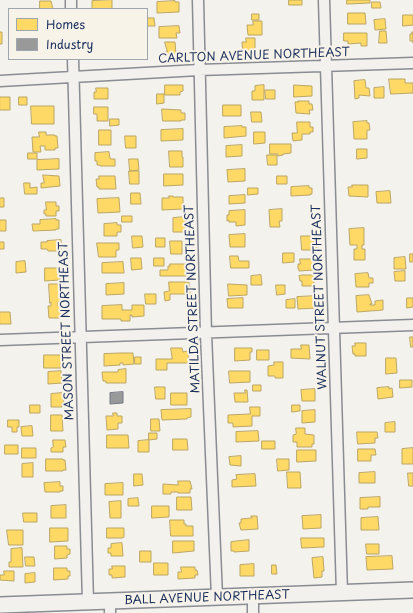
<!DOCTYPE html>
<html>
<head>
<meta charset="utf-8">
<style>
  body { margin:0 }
  #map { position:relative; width:413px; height:613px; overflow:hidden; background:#f4f2ec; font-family:"Playpen Sans",sans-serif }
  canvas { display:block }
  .legend { position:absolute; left:8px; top:8px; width:140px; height:52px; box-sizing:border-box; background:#f7f3e8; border:1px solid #9fa5b1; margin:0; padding:5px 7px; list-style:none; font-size:12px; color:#1b2f5e }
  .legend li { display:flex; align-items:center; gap:8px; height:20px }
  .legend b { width:20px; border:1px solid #9fa5b1 }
</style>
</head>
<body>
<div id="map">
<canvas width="413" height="613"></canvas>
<ul class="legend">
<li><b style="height:11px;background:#ffd966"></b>Homes</li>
<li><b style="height:11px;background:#999"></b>Industry</li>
</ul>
</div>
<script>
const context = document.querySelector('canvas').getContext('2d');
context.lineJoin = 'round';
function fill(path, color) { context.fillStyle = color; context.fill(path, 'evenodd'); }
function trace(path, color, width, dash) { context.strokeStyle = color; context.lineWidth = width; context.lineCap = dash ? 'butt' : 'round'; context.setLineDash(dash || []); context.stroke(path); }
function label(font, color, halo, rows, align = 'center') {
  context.font = font + ' "Playpen Sans",sans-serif'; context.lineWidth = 4; context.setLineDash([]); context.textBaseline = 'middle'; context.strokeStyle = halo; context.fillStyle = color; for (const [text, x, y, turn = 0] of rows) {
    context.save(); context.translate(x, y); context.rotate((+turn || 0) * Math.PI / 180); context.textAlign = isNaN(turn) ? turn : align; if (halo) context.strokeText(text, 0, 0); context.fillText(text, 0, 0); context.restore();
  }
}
const homes = new Path2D(`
  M112,0v9h-20v-8z
  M289,0h13v5h-13z
  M347,0h23v3l-23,1z
  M40,1h11l2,8h-13z
  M175,1v1h4v10l-22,1v-11z
  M372,2h8l1,6h-9z
  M348,13h17l1,11h-18z
  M252,14h7v6h-7z
  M403,15h10v10l-10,1z
  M147,18h7l1,8h-8z
  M385,19l1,10 -11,1 -1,-10z
  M253,21h9v14h-14l-1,-10h6z
  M179,26l1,7h-4l1,5h-18v-11z
  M380,31h6l1,12h-8z
  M0,32h2v12h-2z
  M412,32h1v11v-2h-3v-7h2z
  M344,33h23v13h-6v-3l-13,1v-3h-4z
  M246,38h9v15h-12l-1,-11h4z
  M165,42h10l1,13h-10l-1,-3h2z
  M389,79h16v4h8v10l-22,1z
  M365,80l1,8h3l1,8 -11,-1v3l-4,1 -1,-18z
  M165,85h18v6l-3,1v3h-15z
  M264,85v15h-12v-9h3v-5z
  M294,85l18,1v10l-18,1z
  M384,87v11h-10v-10z
  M96,88h12v11h-14v-7h2z
  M265,90h10v9h-9z
  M157,94h7v9l-7,1z
  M0,97h10v13h-10z
  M19,97h8v8h-8z
  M298,101h11v3h3l1,6h-4l1,4 -14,-1 -1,-11h3z
  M223,105h18v11h-18z
  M31,106h23v18h-22z
  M94,107h14v14h-11v-7h-3z
  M162,109l19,1v3h4v7h-4v1h-18z
  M251,112h10l1,10h-10z
  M110,119h9v6l-9,1z
  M367,121v2h2l1,7h-3v9h-13l-1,-17z
  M297,122h13v5h3v5h-3v2h-8v6l-9,1 -1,-8h5z
  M242,126v1h4v9l-22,2v-11z
  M183,129v11l-22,1v-11z
  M99,130h12v15h-12z
  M39,132h7v3h9v1h2l1,12h-3v2h-10v-4h-5l1,6h-8l-1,-15h7z
  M254,132h11v11l-11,1z
  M125,136h11v12h-10z
  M270,144h21v9l-8,1v1l-5,1v-2h-8z
  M242,145v11l-16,1v-11z
  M357,149h10v9l-10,1z
  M169,151h13v6h1v10h-13z
  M109,152l1,6 1,1h4v7h-15v-1h-3v-4h-2v-8z
  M28,153h9v6h-9z
  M267,155h10v10h-9z
  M59,159v10l-22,1v-10z
  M129,159h9l1,11 -9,1z
  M245,169v12l-17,1 -1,-12z
  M129,171h10v13h-9z
  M164,174h19v11l-19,1z
  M43,175l16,1 1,10 -19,2v-5h3z
  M99,176h16l1,13h-17v-2h-2l-1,-8h3z
  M277,176h10v8h-10z
  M24,183h6v5l7,-1v7h-12z
  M352,185h16v12l-19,-1 -1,-9h4z
  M309,186v2h3v6h-2v1l-19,1v-9z
  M248,188h10v6l-10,1z
  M390,191l1,12h-14l-1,-11z
  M131,193h9l1,11h-10z
  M245,195v8l-16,1v-8z
  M169,196h4v1h10v12l-21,1v-12h7z
  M0,198h4v9h-4z
  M119,198l1,14 -22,1 -1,-14z
  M46,202h10v4h3v5h-3v5h-10v-2h-2v-4h2z
  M282,209v12h-3l1,6h-10l-1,-17z
  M245,210v15l-9,1v-4h-7v-2l-2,1v-6h2v-4z
  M122,216h10v6h-10z
  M185,217v15h-12v-14z
  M56,219v1h3v9h-3v1l-23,1 -1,-7h8v-4z
  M0,220h6v11h-6z
  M117,223v2h4v7h-4v4h-13v-12z
  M364,228v17h-2v4h3v11h-11v-11h3v-4h-7l-1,-16z
  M245,234v13h-15l-1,-12z
  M132,236h10l1,11 -10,1z
  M301,236h12l1,6h2l1,6h-3v2h-12z
  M156,238h9v9h-9z
  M61,240v11h-13l-1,-2h-6v-7h6v-1z
  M170,241h12v13h-11z
  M0,242h4v7h-4z
  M97,243h22v7h-3v7h-17z
  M283,253h11v9l-11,1z
  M410,254h3v8h-3z
  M230,256h8l1,5h10v7h-18z
  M405,257l1,12h-12v-11z
  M131,258h10l1,11 -10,1z
  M154,258h10v8h-10z
  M300,259h17v5h-4l1,6 -15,1v-2h-1v-5h2z
  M25,261l1,11 -10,1v-11z
  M123,262l1,11h-22v-10z
  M170,264h16v12h-26v-6h8v-4h2z
  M45,268h15v12l-15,1z
  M405,271v10h-10l-1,-9z
  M368,273l1,5h4v5h-4v4h-13l-1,-13z
  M261,275l1,10h-11v-9z
  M302,275h12v11h-12v-5h-2l-1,-5z
  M169,282h20v4h1v8h-20v6l-5,1 -1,-9 5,-1z
  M124,283v11l-18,1v-11z
  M49,284h13v18h-4v4h3v12h-12l-1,-12h3v-4l-1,1z
  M228,284l19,1v10l-18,1z
  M276,285h9v9l-8,1z
  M145,294h11v10h-10z
  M369,295l3,9h-2v1h5v-4l8,-1v10l-26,2 -1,-16z
  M316,296v12l-18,1 -1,-12z
  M243,298v10h-15l-1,-9z
  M407,298h6v9l-6,1z
  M295,299v9h-9v-8z
  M122,305v5h10v-5h12v11l-12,1v-2h-2v6h-9v-2h-19v-13z
  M0,312h10l1,12h-11z
  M410,337h3v10h-2z
  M355,343h11v13h-11v-2h-2l-1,-8h3z
  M301,345h8l1,14 -19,-1v-9h10z
  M171,348h11l1,4 5,-1 1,12h-22v7h-11v-11h16z
  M235,348h17v4h-2v8l-15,1z
  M257,350h12v10h-12z
  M120,353h13l1,11 -11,1v-2h-3v2l-16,1v-12z
  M44,355h17v3h3v6h-3v4h-17z
  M135,357h6v7h-6z
  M386,358h10l1,15 -11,1z
  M274,362h9v16h-8v-2h-7v-10l6,-1z
  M126,369v14h-20v-2h-3l-1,-9h16v-2z
  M61,371l1,12 -14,1v-12z
  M229,371h21v11l-20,1z
  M400,380h12v7l-12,1z
  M253,385h8v6h-8z
  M155,387h10v12h-9z
  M389,387v2l3,-1 1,9 -15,2 -1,-11z
  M315,389v12h-13l-1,-11z
  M245,390h2l1,12h-13l-1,-9h11z
  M62,393l2,10h-2v4h-11v-13z
  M171,393h16v12h-16z
  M30,405h10v8h-10z
  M292,405h8v6l-8,1z
  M250,407h10v9h-8v10l-19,1v-4h-5v-8l22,-1z
  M191,409v8l-4,1v1l-25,1 -1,-10z
  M315,410v12l-13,1v-12z
  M113,413h4v3h5v7h-4v6l-11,1 -1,-14h7z
  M51,415h11l1,16h-12z
  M151,419h8l1,12h-9z
  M8,420h11v7h-2v5h-5v-5h-4z
  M395,422v10h-10v-9z
  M32,426l1,10h-11l-1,-9z
  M296,428h9v6l9,1v9h-2v3h-15v-5h-4v-7l3,-1z
  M258,431l1,10 -23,1v-10z
  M357,432h20l1,6h-3v5l-17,1z
  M149,433h8v6l-8,1z
  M107,435h21l1,13h-22z
  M173,439h14l1,11h-15z
  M53,440h12l1,7h-3v5h-12v-4l2,-1z
  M149,440v12h-11v-11z
  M262,441h13v8h-13z
  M5,445h13v9h-13z
  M22,448h14v10h-14z
  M413,448v16h-11v-15z
  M358,449h17l1,6h-5v6h-13z
  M297,450h19v11l-19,1z
  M241,456v10l-11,-1 -1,-8z
  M46,459h17v1h2l1,10h-3v1h-17z
  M277,459h12v11l-11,1z
  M33,463v14h-11v-13z
  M287,472h13l1,16h-13z
  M375,472v11h-16v-10z
  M408,473h5v13h-4z
  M134,474h8l1,11 -9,1z
  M255,474l1,12 -24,1v-7l5,-1 -1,-4z
  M178,481h12l2,8h-2v4h-12v-1h-7v2h-8v-10l15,1z
  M60,482v4h3v5h-3v1h-15l-1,-9z
  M123,483v12h-18v-11z
  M177,497h14l1,13h-15z
  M380,497v10h-12v2h-8v-11z
  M138,498l1,8h-11v-7z
  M121,501v17h-11l-1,-16z
  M66,505v13h-15v-12z
  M152,506h17v11l-17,1z
  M23,513h14v9h-13z
  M321,515v13l-18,1 -1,-13z
  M251,516h6l1,13 -17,1 -2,-7h2v-4l11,-1z
  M378,517l1,13h-18v-12z
  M170,520h14v4h2v2h7v10h-22z
  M50,528h18v13l-18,1z
  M107,528h17v9l-2,1h-15z
  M7,530h16v15h-14z
  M301,538h23v9l-22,1z
  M249,540v11l-15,1v-1h-3v-9z
  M173,541h21v10l-21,2z
  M122,543l1,13h-12v-3h-3v-5h3v-4z
  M366,544h13v10h-12z
  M55,546h12v3h3v5l-3,1v3l-12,1z
  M22,548l1,19h-14v-5h2v-13z
  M140,551h11v11h-11z
  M392,556l1,13 -26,1 -1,-13z
  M25,557h9l1,9h-9z
  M323,557l1,14h-2v6l-8,1 -2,-20z
  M154,563h14v12h-14z
  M254,564v12h-14v-11z
  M272,565h4l1,9h-5z
  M112,566h13v11l-13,1v-3h-3v-6h3z
  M181,567h14v3h2l1,5h-3v3l-17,1v-7h3z
  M54,568h13v3h3v5h-2v3l-14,1z
  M4,571h10v10l-14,-1v-5h4z
  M35,573v9l-10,1v-9z`);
fill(homes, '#ffd966');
trace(homes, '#bba664', 1);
const industry = new Path2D(`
  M123,392v11l-13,1v-11z`);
fill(industry, '#999');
trace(industry, '#737987', 1);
const street = new Path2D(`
  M71,0v9
  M198,0l8,334 11,263
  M324,0l18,593
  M73,59l15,543
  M0,81l199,-11 214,-7
  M0,340l413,-15
  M253,596v17
  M110,601v12`);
const secondary = new Path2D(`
  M0,605l413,-15`);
trace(street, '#898c92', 13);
trace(secondary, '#898c92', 18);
trace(street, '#f2f1ed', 10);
trace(secondary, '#f2f1ed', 15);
label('12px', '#1b2f5e', '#f7f3e8', [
  ["CARLTON AVENUE NORTHEAST",254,56,-2],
  ["WALNUT STREET NORTHEAST",320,297,-92],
  ["MATILDA STREET NORTHEAST",193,299,-92],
  ["MASON STREET NORTHEAST",67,331,-92],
  ["BALL AVENUE NORTHEAST",207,598,-2]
]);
</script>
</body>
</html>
